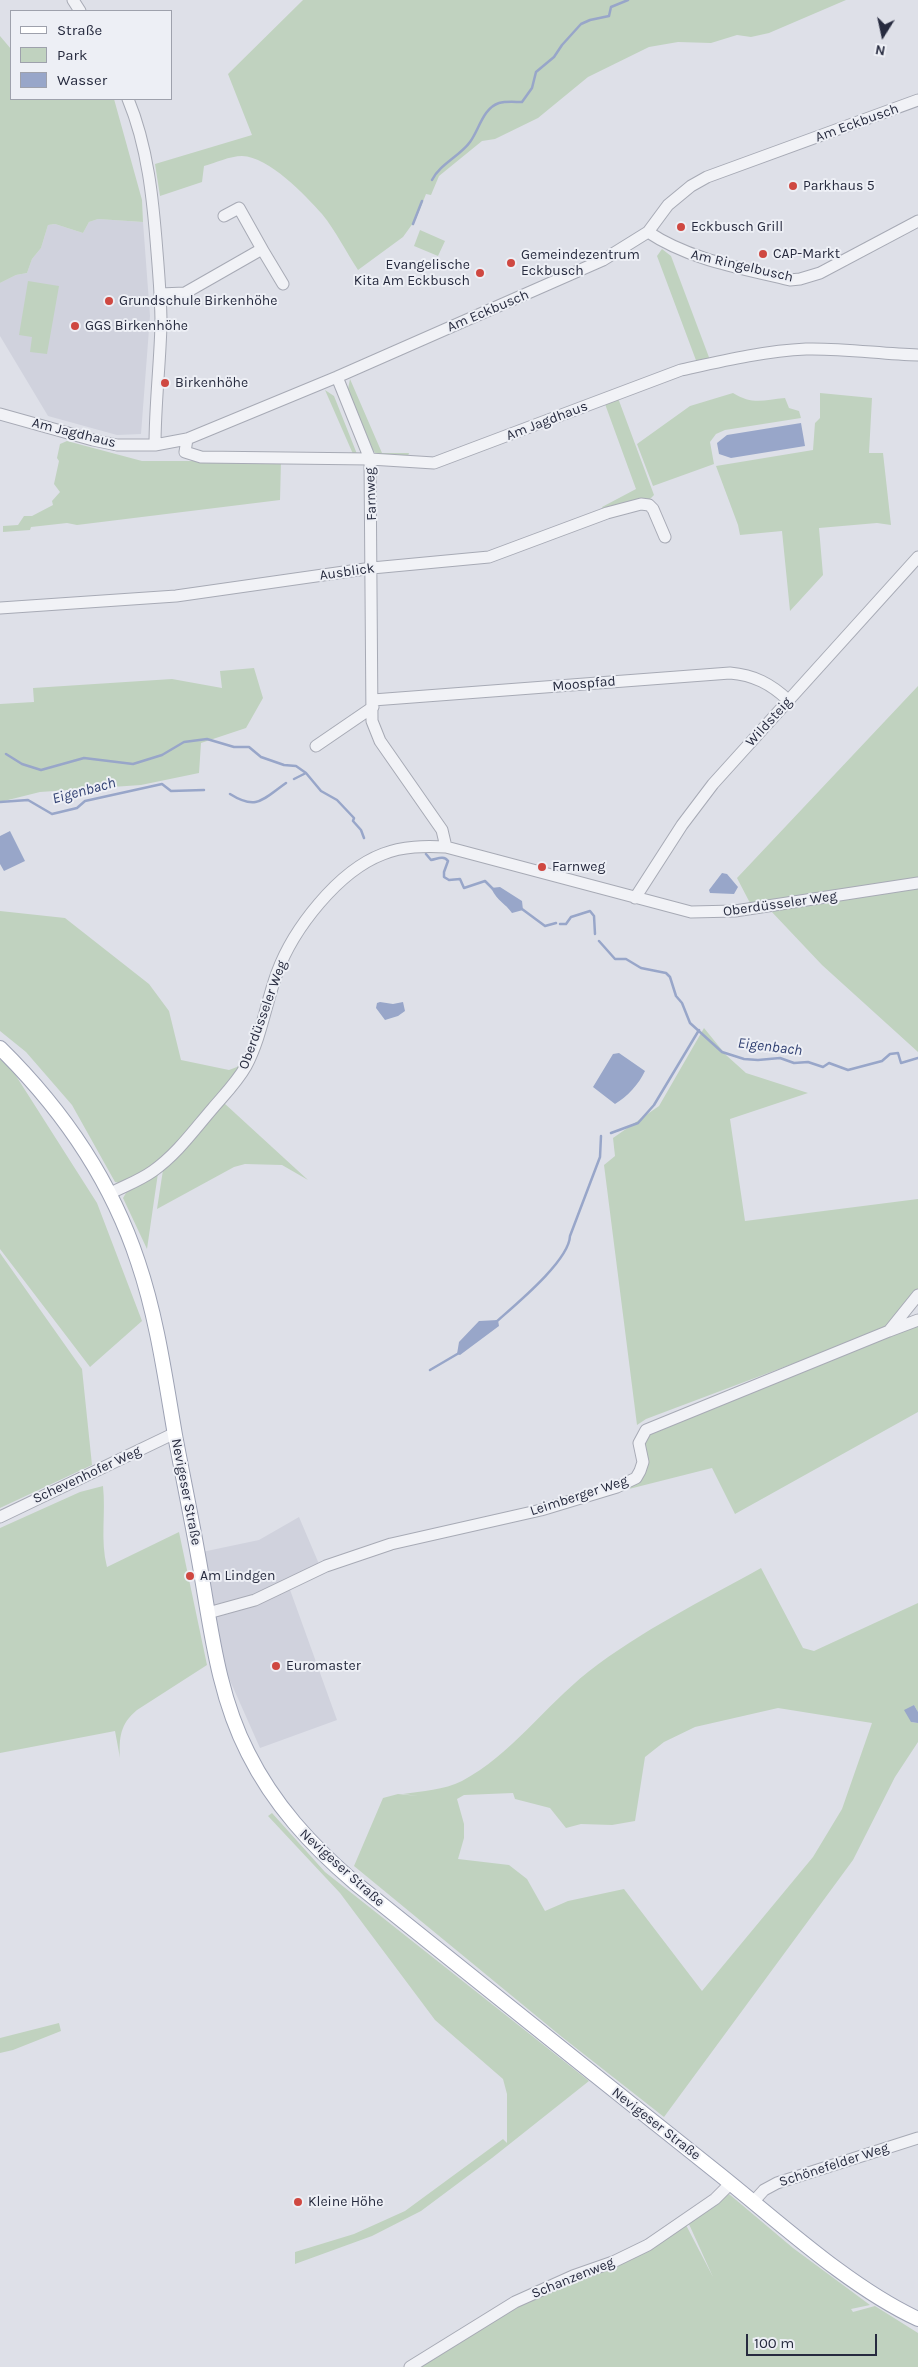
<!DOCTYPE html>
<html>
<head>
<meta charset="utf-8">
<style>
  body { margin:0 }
  #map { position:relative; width:918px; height:2367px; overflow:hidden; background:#dee0e8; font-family:Karla,sans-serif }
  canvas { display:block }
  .legend { position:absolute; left:10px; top:10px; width:162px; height:90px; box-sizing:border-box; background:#edeff5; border:1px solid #9ea1ac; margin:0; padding:6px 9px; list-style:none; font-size:15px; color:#272b3f }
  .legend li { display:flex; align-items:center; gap:10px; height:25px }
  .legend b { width:25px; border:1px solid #9ea1ac }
  .north { position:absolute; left:858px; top:10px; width:50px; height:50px; -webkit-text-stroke:4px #edeff5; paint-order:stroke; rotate:190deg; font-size:14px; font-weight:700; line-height:20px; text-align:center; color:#272b3f }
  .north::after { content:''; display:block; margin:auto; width:18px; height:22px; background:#272b3f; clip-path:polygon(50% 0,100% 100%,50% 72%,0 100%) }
  .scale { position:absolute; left:746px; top:2334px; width:131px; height:22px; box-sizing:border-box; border:2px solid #272b3f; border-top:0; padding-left:6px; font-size:15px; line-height:18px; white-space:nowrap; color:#272b3f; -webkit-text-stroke:4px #edeff5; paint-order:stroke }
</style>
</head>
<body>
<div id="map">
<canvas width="918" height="2367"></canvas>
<ul class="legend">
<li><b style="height:6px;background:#fff"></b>Straße</li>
<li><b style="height:14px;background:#c0d2bf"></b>Park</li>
<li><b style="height:14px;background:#98a6c9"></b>Wasser</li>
</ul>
<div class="north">N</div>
<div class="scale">100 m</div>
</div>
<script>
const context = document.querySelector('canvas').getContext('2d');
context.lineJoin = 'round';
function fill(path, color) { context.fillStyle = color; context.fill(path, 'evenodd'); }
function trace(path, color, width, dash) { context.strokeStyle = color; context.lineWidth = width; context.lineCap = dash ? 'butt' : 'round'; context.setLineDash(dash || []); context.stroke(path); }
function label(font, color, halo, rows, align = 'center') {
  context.font = font + ' Karla,sans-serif'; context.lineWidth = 4; context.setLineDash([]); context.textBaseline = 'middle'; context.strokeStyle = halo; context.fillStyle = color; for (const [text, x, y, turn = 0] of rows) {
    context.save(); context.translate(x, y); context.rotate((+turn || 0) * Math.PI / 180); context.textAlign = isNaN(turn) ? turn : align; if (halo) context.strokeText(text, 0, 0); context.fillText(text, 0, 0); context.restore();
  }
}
fill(new Path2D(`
  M98,219l45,3 7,94 -9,118 -24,1 -69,-19 -48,-80v-53l16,-8 11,-2 5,-14 9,-11 7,-23 7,-1 28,9 6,-11z
  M299,1517l20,47 -30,23 48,133 -77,28 -36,-81 -22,-115 57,-12z`), '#d0d2dd');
fill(new Path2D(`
  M303,0h543l-77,33 -18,4 -14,-2 -26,8 -33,-1 -29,5 -61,30 -50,41 -43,21 -13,2 -43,35 -8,19 -5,-1 -10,25 -13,18 -45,33c-12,-18 -22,-39 -36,-56 -17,-19 -53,-57 -80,-58 -12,0 -27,7 -38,10l-2,16 -42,14 -5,-32 97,-29 -24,-61z
  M0,36l11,13v50h103l28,101 1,22 -45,-3 -9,3 -6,11 -28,-9 -7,1 -7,23 -9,11 -5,14 -11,2 -16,8z
  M420,230l25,11 -7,15 -24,-10z
  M662,249l9,7 39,104 -13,3 -40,-107z
  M28,281l31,5 -12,68 -17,-2 2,-15 -13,-2z
  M350,379l32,74h27l-2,6 -31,-5 -3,-4 -25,-61z
  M325,390l9,6 23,58h-4z
  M733,393c19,12 31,7 52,5l4,10 10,3 2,7 -76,12 -9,4 -6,8 4,22 -61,22 -16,-42 53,-38z
  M820,393l52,5 -3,55h14l8,72 -14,-2 -58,5 4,47 -33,36 -8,-80 -42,4 -2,-10 -22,-59 97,-16 2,-27 5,-5z
  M618,398l36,97 -6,6 -44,11 -2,-5 34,-18 -31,-85z
  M67,441l75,20h139l-1,39 -203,25 -10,-2 -36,4 -1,3 -27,2v-6l15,-1 6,-9h8l21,-11 -1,-4 8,-9 -6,-8 5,-23 -2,-3 3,-14z
  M254,668l9,30 -17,30 -45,15 -2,30 -58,12 -101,7 -40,10v-98l34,-2 -1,-14 139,-9 50,9 -2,-17z
  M918,686v366l-96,-87 -52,-55 -20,-7 -13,-25z
  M0,911l65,7 84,66 20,27 12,49 48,10 8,-3 7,-9 -4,11c-20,24 -93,122 -125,113l-43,-77 -46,-53 -26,-21z
  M704,1028l22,27 20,18 62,20 -78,26 15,102 173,-22v90l-33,40 -239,90 -9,6 -33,-260 11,-9 -2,-18 46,-32z
  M0,1059l11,9 86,135 45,118 -52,46 -90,-118z
  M224,1103l84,77 -26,-15 -37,-1 -11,3 -77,42 6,-39z
  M158,1173l-11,76 -24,-51 3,-5z
  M0,1253l82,116 10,96 -92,43z
  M918,1323v89l-183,102 -23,-46 -91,23 24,-16c1,-14 -4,-26 1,-39z
  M103,1486c3,27 -3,54 4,81l72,-35 28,133 -70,45c-17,14 -18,28 -17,48l-5,-27 -115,22v-225l80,-36z
  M761,1568l42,80 11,3 104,-48v109l-4,-7 -3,17 7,1v19l-23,35 -42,83 -189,257 -102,-80 -208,-171 29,-68 15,-4 20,2 -15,-2c19,-3 41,-4 59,-13 49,-26 83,-75 126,-109 54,-42 114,-71 173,-104zM778,1708l94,15 -30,86 -29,48 -111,134 -78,-102 -56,12 -23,10 -18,-32 -18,-14 -51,-6 6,-21v-14l-7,-25 7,-4 49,-2 2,6 35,9 16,20 15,-4 31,1 23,-4 10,-64 19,-15 31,-15z
  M272,1813l53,59 264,209 -97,77 -71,53 -49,25 -77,28v-12l59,-18 51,-23 98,-72 4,4v-49l-4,-15 -68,-59 -95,-127 -72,-77z
  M59,2023l2,8 -48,19 -13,3v-15z
  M729,2194l64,54 77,57 -19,4 2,3 22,-6 43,27v34h-500l105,-65 163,-77 27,52 -25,-55z`), '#c0d2bf');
fill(new Path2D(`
  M801,423l4,23 -74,12 -12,-4 -2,-11 10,-8z
  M10,831l15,30 -21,10 -4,-7v-28z
  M722,873l5,1 11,13 -4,7 -24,-1 -1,-3z
  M500,887l22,14 1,9 -11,3c-7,-10 -14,-11 -21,-25z
  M380,1002l13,2 10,-2 2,9 -7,5 -13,4 -9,-12 1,-5z
  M619,1053l26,18c-6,13 -18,26 -30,33l-22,-17 20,-33z
  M498,1320l1,6 -39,29 -3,-1 2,-12 20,-21z
  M914,1705l4,7v11l-7,-1 -7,-12z`), '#98a6c9');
trace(new Path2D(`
  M432,180c8,-16 28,-24 38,-38 9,-12 13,-34 29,-39 7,-2 16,-1 23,-1l10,-14 4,-16 18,-15 8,-12 19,-21 9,-4 19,-4 2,-9 17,-7
  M413,224l9,-23
  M6,754l16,10 19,6 43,-12 49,6 29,-9 22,-13 23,-3 27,8h15l12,10 23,8 12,1 10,7
  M294,779l12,-6 15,18 16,9 17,18 -1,3 8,9 3,8
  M230,794c27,17 33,5 56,-11
  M0,802l28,-2 24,14 25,-6 8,-7 77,-17 9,7 33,-1
  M426,854l5,6c6,-1 13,-5 17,1l-4,11v5l5,3 11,-1 4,9 21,-7 8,8
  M522,909l23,17 11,-3
  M560,924h6l5,-7 19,-6 4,5 1,18
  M599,941l16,18h11l15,9 25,5 4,4 6,19 6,7 8,20 32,29 22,7 14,1 22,-2 14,5 14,-1 15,5 6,-4 19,7 34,-9 8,-7 8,-1 3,10 17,-5
  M611,1133l27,-10 16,-18 45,-75
  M496,1322c19,-17 73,-61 74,-86l30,-79 1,-21
  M430,1370l29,-17`), '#98a6c9', 2.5);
const minor = new Path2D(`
  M73,0l7,11
  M128,99c20,48 25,101 29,153 2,24 4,48 4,72 -1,40 -6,81 -6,121
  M648,232c42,28 93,36 142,48l10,-1 20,-6 98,-52
  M262,249l21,35
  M160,294l25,-1 77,-44 -23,-41 -15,8
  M337,377l33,82 2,262 8,20 62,89 4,17
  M0,414l93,26 24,5h38l32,-6 150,-62 266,-117 45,-28 20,-27 23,-19 16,-9 211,-77
  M187,439l-2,13 16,5 169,2 64,4 247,-93c41,-9 83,-19 125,-21 37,-1 75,5 112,6
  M0,608l176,-12 196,-28 117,-11 118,-44 34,-9 8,1 4,4 12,28
  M373,700l357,-27c24,2 41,11 58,27
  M316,746l57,-39
  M635,898l47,-73 31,-41 205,-227
  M109,1194c15,-8 30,-13 44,-23 24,-17 41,-41 60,-63 11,-13 24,-26 33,-42 15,-28 20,-63 31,-93 16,-44 61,-102 106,-119 20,-8 42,-8 63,-7l245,65 44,-1 183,-28
  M889,1331l29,-11
  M0,1517l175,-84
  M208,1613l47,-13 71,-34 65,-22 150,-34 76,-23 19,-9 4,-7 3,-9 -4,-19 7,-13 243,-99 29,-36
  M754,2201l10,-11 13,-7 141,-45
  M410,2367l105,-65 58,-26 40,-14 35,-17 67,-46 16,-16`);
const major = new Path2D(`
  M0,1048c61,60 111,132 138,214 19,56 27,115 37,173 9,48 19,95 27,143 10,59 18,121 46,175 26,52 63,92 106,129 120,97 240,192 360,288 62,49 133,116 204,149`);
trace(minor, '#a7aab5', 13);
trace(major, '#9da2b4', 16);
trace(minor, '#f1f2f6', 11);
trace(major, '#fff', 14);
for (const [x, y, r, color] of [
  [793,186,5,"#cf4841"],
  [681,227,5,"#cf4841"],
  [763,254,5,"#cf4841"],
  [511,263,5,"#cf4841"],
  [480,273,5,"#cf4841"],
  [109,301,5,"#cf4841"],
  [75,326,5,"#cf4841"],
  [165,383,5,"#cf4841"],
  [542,867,5,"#cf4841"],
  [190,1576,5,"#cf4841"],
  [276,1666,5,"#cf4841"],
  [298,2202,5,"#cf4841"]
]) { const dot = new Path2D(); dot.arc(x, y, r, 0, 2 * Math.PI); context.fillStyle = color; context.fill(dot); trace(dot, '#edeff5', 2); }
label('14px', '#272b3f', '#edeff5', [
  ["Am Eckbusch",857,123,-20],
  ["Am Ringelbusch",742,266,13],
  ["Am Eckbusch",488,311,-23],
  ["Am Jagdhaus",547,421,-21],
  ["Am Jagdhaus",74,433,14],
  ["Farnweg",371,494,-92],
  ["Ausblick",347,572,-8],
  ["Moospfad",584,684,-5],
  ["Wildsteig",769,722,-48],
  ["Oberdüsseler Weg",780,904,-8],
  ["Oberdüsseler Weg",263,1015,-70],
  ["Schevenhofer Weg",87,1475,-25],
  ["Nevigeser Straße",186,1492,79],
  ["Leimberger Weg",579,1496,-18],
  ["Nevigeser Straße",342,1868,42],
  ["Nevigeser Straße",656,2124,38],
  ["Schönefelder Weg",834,2165,-18],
  ["Schanzenweg",573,2278,-22]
]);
label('14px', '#272b3f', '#edeff5', [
  ["Parkhaus 5",803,186],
  ["Eckbusch Grill",691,227],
  ["CAP-Markt",773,254],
  ["Gemeindezentrum",521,255],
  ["Eckbusch",521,271],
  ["Evangelische",470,265,"right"],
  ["Kita Am Eckbusch",470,281,"right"],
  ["Grundschule Birkenhöhe",119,301],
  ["GGS Birkenhöhe",85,326],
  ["Birkenhöhe",175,383],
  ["Farnweg",552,867],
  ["Am Lindgen",200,1576],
  ["Euromaster",286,1666],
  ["Kleine Höhe",308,2202]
], 'left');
label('italic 15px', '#314173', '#edeff5', [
  ["Eigenbach",84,791,-15],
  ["Eigenbach",770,1047,7]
]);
</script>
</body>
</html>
